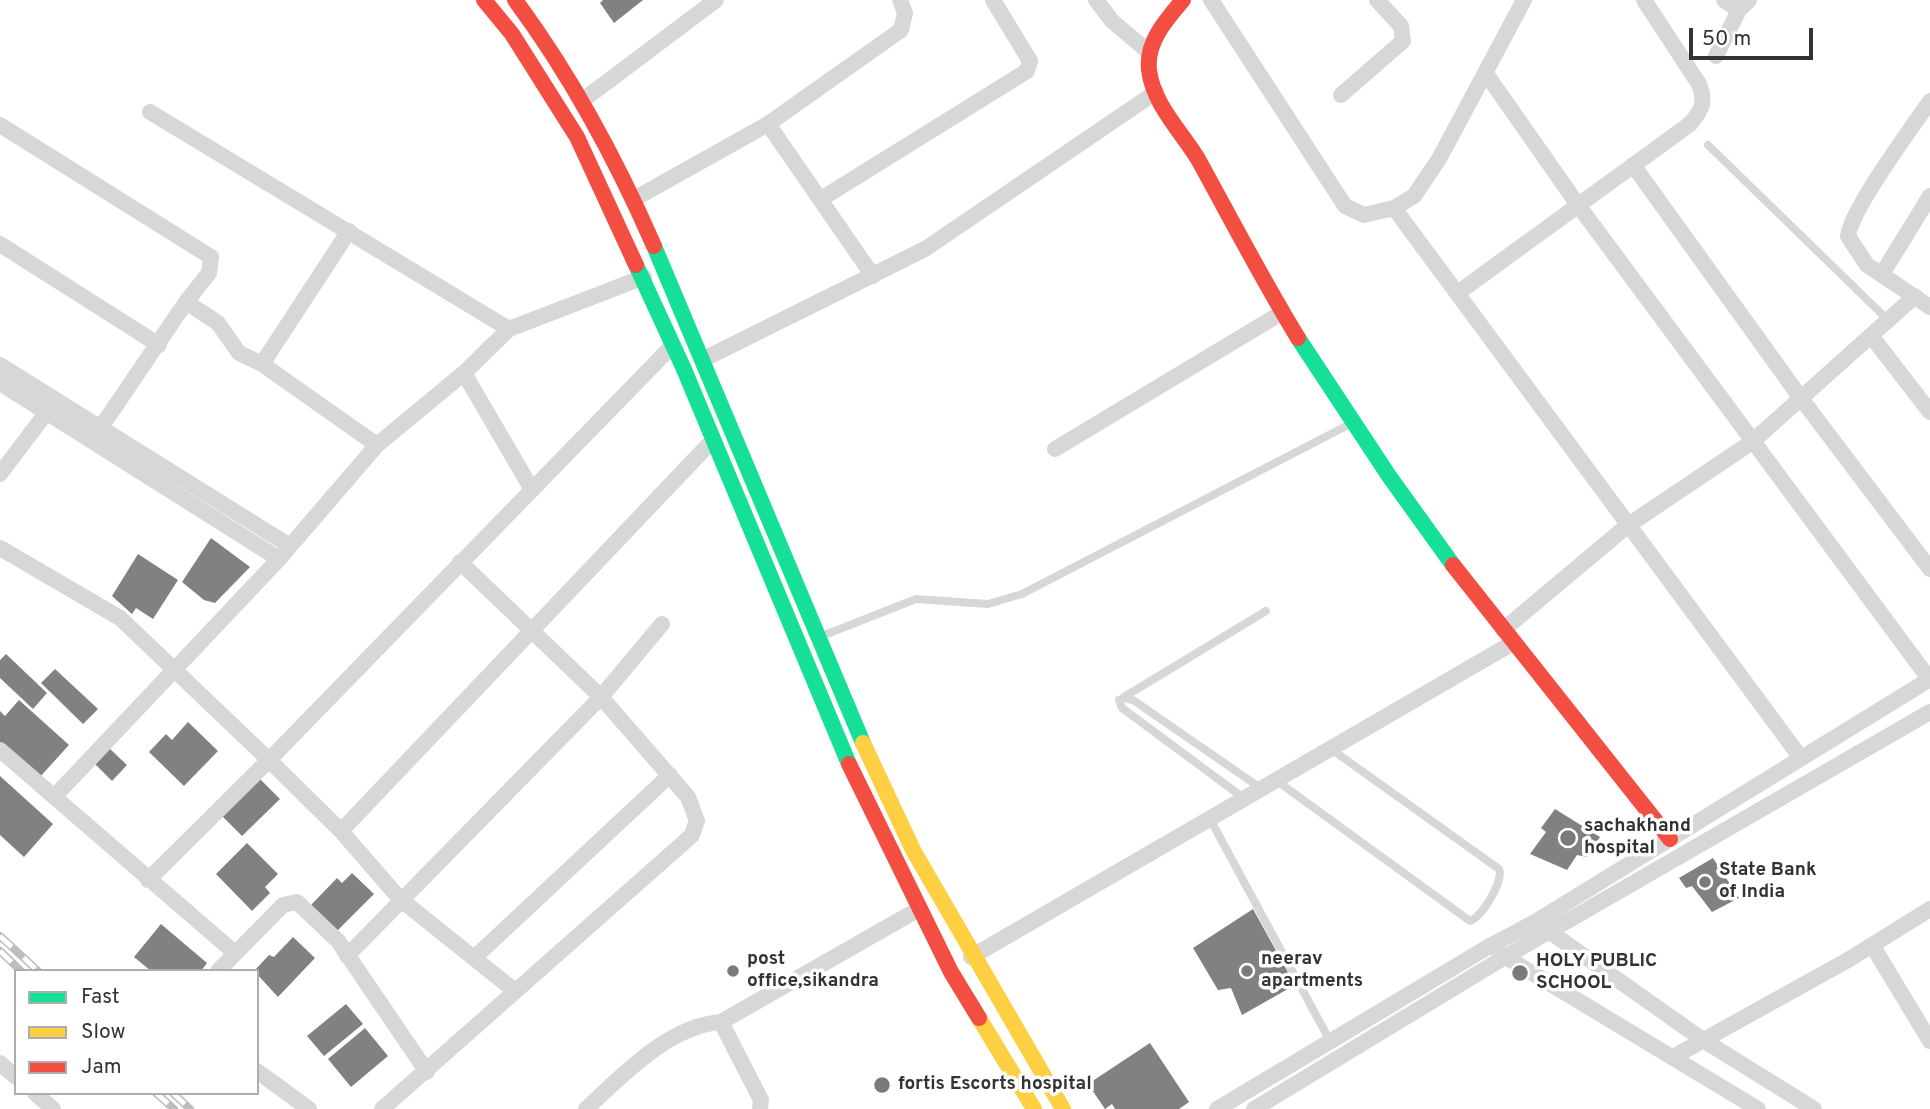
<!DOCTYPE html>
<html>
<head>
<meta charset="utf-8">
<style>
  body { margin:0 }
  #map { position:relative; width:1930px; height:1109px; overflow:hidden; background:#fff; font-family:Overpass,sans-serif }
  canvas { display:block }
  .legend { position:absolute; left:14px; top:969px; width:245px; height:126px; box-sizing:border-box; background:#fff; border:2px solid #adadad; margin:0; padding:9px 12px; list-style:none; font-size:21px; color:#333 }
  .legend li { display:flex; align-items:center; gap:14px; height:35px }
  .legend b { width:35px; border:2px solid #adadad }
  .scale { position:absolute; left:1689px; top:28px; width:124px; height:32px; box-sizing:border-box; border:4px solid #333; border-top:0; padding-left:9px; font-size:21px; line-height:24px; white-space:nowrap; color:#333; -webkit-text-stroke:5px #fff; paint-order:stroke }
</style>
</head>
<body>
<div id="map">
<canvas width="1930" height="1109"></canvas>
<ul class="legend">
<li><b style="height:9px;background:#16e098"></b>Fast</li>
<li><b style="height:9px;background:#ffcf43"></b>Slow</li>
<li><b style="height:9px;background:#f24e42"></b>Jam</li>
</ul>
<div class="scale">50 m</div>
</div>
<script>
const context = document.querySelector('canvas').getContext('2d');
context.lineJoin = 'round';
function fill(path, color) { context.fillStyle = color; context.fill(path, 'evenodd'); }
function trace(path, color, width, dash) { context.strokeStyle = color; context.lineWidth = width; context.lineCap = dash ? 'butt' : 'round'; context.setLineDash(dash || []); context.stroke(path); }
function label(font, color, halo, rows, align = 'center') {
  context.font = font + ' Overpass,sans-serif'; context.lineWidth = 7; context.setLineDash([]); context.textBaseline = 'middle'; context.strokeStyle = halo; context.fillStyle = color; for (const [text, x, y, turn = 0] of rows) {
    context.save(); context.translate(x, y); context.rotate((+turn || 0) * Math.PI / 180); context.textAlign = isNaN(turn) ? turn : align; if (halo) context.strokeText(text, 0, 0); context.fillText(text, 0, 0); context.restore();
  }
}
fill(new Path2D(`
  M603,0h40l-29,23 -14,-20z
  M211,538l39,29 -35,36 -11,-3 -22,-18z
  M138,554l40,26 -25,39 -17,-11 -4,6 -20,-18z
  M6,654l41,39 -14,16 -33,-31v-18z
  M55,669l43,40 -15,15 -42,-41z
  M19,700l50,45 -30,33 -39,-35v-32l5,5z
  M188,722l30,29 -34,35 -35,-34 17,-18 6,6z
  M108,747l19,18 -15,16 -19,-19z
  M0,776l53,48 -29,33 -24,-22z
  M260,779l20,20 -38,37 -20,-20z
  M1555,809l45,28 -13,20 -10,-2 -10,15 -37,-16 16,-22 -5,-4z
  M247,843l31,31 -13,13 5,6 -18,18 -36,-37z
  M1713,858l26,40 -27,14 -20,-26 -6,2 -7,-10z
  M352,873l22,21 -37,37 -26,-26 26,-27 5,5z
  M1253,909l42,76 -53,30 -11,-27 -13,2 -25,-42z
  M161,924l46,39 -6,8h-50l-17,-14z
  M293,937l22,21 -37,39 -24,-26 15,-16 5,2z
  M346,1004l17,20 -39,32 -17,-20z
  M365,1028l23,28 -37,31 -23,-28z
  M1150,1043l39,59 -10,7h-64l-3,-5 -7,5 -17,-25z`), '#818181');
trace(new Path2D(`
  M1708,145l181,176
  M822,636l94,-37 72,5 34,-10 330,-171
  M1124,697l142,-86
  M1277,781l193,140c12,-4 34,-40 29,-52l-168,-120
  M1245,799l-123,-91 -3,-8 6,-2 8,2 129,89
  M1210,819l120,222`), '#d7d7d7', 8);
trace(new Path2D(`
  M1096,0l16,21 38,32
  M1211,0l134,206 19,9 30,-7 407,550
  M1724,0l15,10 10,-10
  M1716,56l23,-46
  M1487,75l91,130 352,475
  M1341,95l62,-54 -2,-15 -24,-26
  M583,100l133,-100
  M1930,101c-19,28 -78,107 -82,135l19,29 63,42
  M150,112l359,217
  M768,124l133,-94 4,-17 -5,-13
  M0,125l211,132 -2,16 -23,29 -93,137
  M1633,165l167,232 130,172
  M634,199l134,-75 105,152
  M821,199l206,-128 3,-10 -37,-61
  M1394,208l20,-12 25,-37 85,-159
  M0,244l159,101
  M1882,274l48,-78
  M1459,292l231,-168c12,-14 16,-22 9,-40l-55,-84
  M186,302l32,21 21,30 23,11 115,81
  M1872,337l58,75
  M704,359l221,-110 231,-157
  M262,364l87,-133
  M0,365l290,181
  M464,373l67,115
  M0,383l279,176
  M1055,449l228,-137
  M0,474l53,-70
  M0,548l120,70 149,142 404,-415
  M1503,630l124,-104 125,-84 163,-146
  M0,750l235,203
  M54,797l225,-238 98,-114 87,-72 45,-44 135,-52
  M341,831l372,-391
  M148,880l121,-120 72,71 59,68 115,92
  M1543,927l160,113 111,69
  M1872,945l58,96
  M1499,953l259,156
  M347,956l254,-259 61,-73
  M971,957l540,-313
  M474,958l196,-183
  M218,971l65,-66 14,-3 41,39 89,131
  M721,1022l40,78 -1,9
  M1673,1057l175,-97 82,-51
  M0,1063l16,14
  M257,1071l52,38
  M35,1093l18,16
  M382,1109l299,-264 11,-10 5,-14 -9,-24 -87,-100 -141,-135
  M586,1109c37,-34 82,-83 135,-87l198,-113
  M1217,1109l271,-162 47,-25 395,-243
  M1254,1109l251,-152 425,-245`), '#d7d7d7', 16);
trace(new Path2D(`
  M654,246l209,497
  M636,265l47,102 166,397
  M1298,338l91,138 64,89`), '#16e098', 16);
trace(new Path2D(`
  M863,743l50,107 150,259
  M979,1018l55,91`), '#ffcf43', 16);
trace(new Path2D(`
  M484,0l28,34 65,103 59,128
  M515,0c57,77 101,159 139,246
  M1183,0c-17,20 -37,42 -34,70 4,34 32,61 49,89 33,60 64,120 100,179
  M1453,565l217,274
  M849,764l102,208 28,46`), '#f24e42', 16);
const rail = new Path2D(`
  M0,936l38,35
  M0,951l21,20
  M156,1093l18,16
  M173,1093l17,16`);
trace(rail, '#bebebe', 8);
trace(rail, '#fff', 5, [16]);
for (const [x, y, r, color] of [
  [1568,838,9,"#7a7a7a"],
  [1705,882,7,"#7a7a7a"],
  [733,971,7,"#7a7a7a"],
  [1247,971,7,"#7a7a7a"],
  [1520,973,9,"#7a7a7a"],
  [882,1085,9,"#7a7a7a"]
]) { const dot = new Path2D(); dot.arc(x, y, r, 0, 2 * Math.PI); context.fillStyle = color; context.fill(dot); trace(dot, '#fff', 2.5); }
label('bold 19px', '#333', '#fff', [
  ["sachakhand",1584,827],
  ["hospital",1584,849],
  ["State Bank",1719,871],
  ["of India",1719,893],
  ["post",747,960],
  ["office,sikandra",747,982],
  ["neerav",1261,960],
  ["apartments",1261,982],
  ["HOLY PUBLIC",1536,962],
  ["SCHOOL",1536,984],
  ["fortis Escorts hospital",898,1085]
], 'left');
</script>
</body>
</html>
